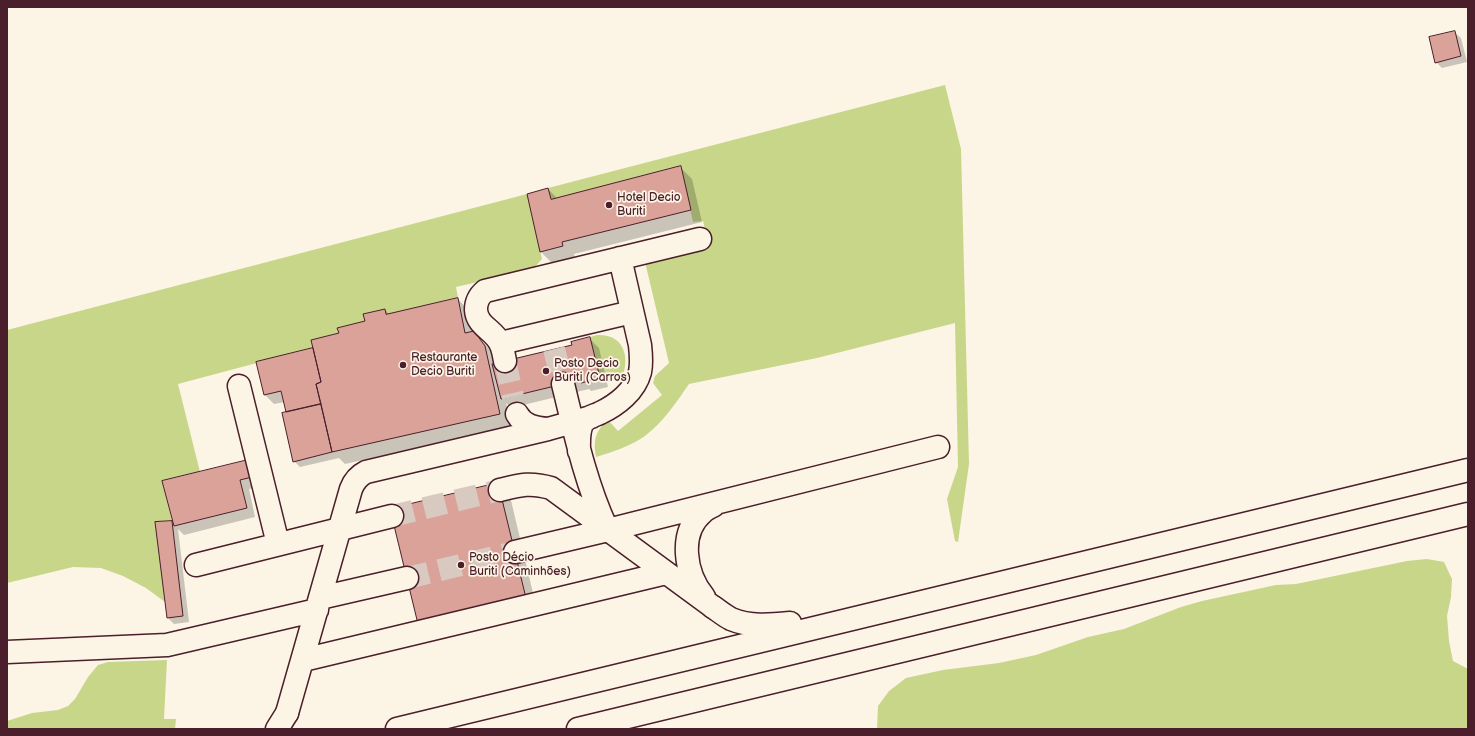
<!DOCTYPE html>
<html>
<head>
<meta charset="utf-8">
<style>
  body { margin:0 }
  #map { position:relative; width:1475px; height:736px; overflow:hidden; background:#fcf5e5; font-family:"Balsamiq Sans",sans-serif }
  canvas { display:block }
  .frame { position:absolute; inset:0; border:8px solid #4a1f2b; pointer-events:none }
</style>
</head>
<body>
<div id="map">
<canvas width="1475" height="736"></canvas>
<div class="frame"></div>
</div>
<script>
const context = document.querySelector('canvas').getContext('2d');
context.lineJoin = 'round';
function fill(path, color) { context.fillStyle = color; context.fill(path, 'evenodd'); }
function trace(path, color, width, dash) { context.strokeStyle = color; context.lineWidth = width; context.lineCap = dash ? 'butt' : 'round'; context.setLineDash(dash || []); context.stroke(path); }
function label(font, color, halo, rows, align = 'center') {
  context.font = font + ' "Balsamiq Sans",sans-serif'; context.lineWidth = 3.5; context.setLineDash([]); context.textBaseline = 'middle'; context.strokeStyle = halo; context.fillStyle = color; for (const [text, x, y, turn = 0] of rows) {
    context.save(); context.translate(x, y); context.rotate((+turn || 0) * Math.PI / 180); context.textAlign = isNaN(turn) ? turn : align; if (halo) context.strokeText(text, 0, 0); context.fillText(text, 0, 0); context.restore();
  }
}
fill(new Path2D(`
  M945,85l16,64 8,315 -11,78 -3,-1 -8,-42 11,-32 -3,-144 -138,35 -128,26c-13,19 -26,38 -44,52 -12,9 -35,17 -49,21 -3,-16 -1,-26 12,-37l10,11 44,-36 -9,-12 2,-7 14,-13 -24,-101 64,-16 -6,-25 -10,1 -12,-56 -130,33 -3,-11z
  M527,194l15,65 -9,10 -77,18 2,11 -72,16 -1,-5 -22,5 2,7 -28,7 2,5 -28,7 2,8 -135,36 22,88 -38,9 10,40 -16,1 9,80 -19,-14 -23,-12 -22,-8 -28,-1 -66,16v-253z
  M597,335c24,-1 32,17 27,37l-24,6 -10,-41z
  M1427,559l17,3 8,17 -1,18 -4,19 2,25 4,20 15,8v60h-591l1,-23 11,-15 17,-13 37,-8 56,-7 37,-8 52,-18 36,-8 57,-22 21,-6 74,-16 20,-1 111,-23z
  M167,660l-3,59h12l-1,10h-168v-8l25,-8 26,-3 10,-4 7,-7 13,-22 10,-12 10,-3z`), '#c8d68a');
fill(new Path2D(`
  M1454,32l7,6 6,24 -25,6 -6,-6z
  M680,167l12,12 10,43 -128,32 1,4 -22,6 -12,-12 7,-63 9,9z
  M458,299l11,12 5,21 11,12 11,15 1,5 76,-18 16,-8 10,10 9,39 -17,4 -2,-2 -78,19 -5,-5 6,23 -167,38 -6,-6 -39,9 -6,-6 -6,-48 -3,-11 -11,2 -9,-9 49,-46 52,-28 19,-11 4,4z
  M248,461l13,25 -12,3 6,28 -71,18 -6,-6 11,93 -15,2 -6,-6 4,-96 2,2z
  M510,496l27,114 -145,-101z`), '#0003');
const building = new Path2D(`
  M1455,31l6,25 -26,7 -6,-26z
  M681,166l10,44 -129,32 1,4 -23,6 -13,-58 21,-6 3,11z
  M458,298l7,35 9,-2 11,15 15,68 -168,38 -16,-68 5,-2 -10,-42 28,-7 -2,-5 28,-7 -2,-7 22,-5 1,5z
  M590,337l10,41 -19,5 -1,-3 -79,19 -9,-35 80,-19 -1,-3z
  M313,348l8,34 -5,2 5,20 -35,8 -5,-21 -17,4 -8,-33z
  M321,404l11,48 -39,10 -11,-49z
  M248,460l4,17 -12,3 7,28 -73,18 -12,-45z
  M498,483l28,115 -108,26 -28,-115z
  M172,521l11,95 -16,2 -12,-96z`);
fill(building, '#dba299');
trace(building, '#4a1f2b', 1);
trace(new Path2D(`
  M554,349l9,35
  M505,361l8,36
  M392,516l108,-26
  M407,578l108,-26`), '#d8cac0', 22, [22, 11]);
const minor = new Path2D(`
  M501,343l131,-31
  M505,361c-1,-5 -2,-13 -5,-18 -6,-13 -23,-17 -24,-33 0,-9 3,-14 9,-19l215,-52
  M563,384c12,49 22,97 43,143
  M239,386l39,158
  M517,414c7,12 18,14 31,15
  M579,451c0,-9 -1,-18 3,-27 4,-7 12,-8 18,-11 17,-8 35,-22 40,-41 2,-9 1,-18 0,-27l-20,-87
  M500,490c20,-5 30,-8 51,-2l162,119
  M515,552l93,-22 330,-83
  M196,565l196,-49
  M704,597c-19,-23 -26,-64 -1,-85 3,-3 8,-5 11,-7
  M320,598l87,-20
  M7,652l160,-7 150,-35
  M303,660l363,-87
  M287,713l64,-224c3,-8 7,-13 15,-17l182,-43 43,-12`);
const highway = new Path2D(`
  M713,607c6,4 12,9 18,12 19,8 39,6 59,4
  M277,729l10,-16
  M397,729l1071,-259
  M578,729l890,-215`);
trace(minor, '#4a1f2b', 25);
trace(highway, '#4a1f2b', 25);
trace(minor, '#fcf5e5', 22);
trace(highway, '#fcf5e5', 22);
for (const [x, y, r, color] of [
  [609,205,4,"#4a1f2b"],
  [403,365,4,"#4a1f2b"],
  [546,371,4,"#4a1f2b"],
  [461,565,4,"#4a1f2b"]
]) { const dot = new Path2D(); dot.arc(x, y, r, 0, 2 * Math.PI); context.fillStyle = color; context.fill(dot); trace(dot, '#fcf5e5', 1.5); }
label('12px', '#4a1f2b', '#fcf5e5', [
  ["Hotel Decio",617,198],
  ["Buriti",617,212],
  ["Restaurante",411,358],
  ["Decio Buriti",411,372],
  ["Posto Decio",554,364],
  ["Buriti (Carros)",554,378],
  ["Posto Décio",469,558],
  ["Buriti (Caminhões)",469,572]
], 'left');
</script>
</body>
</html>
